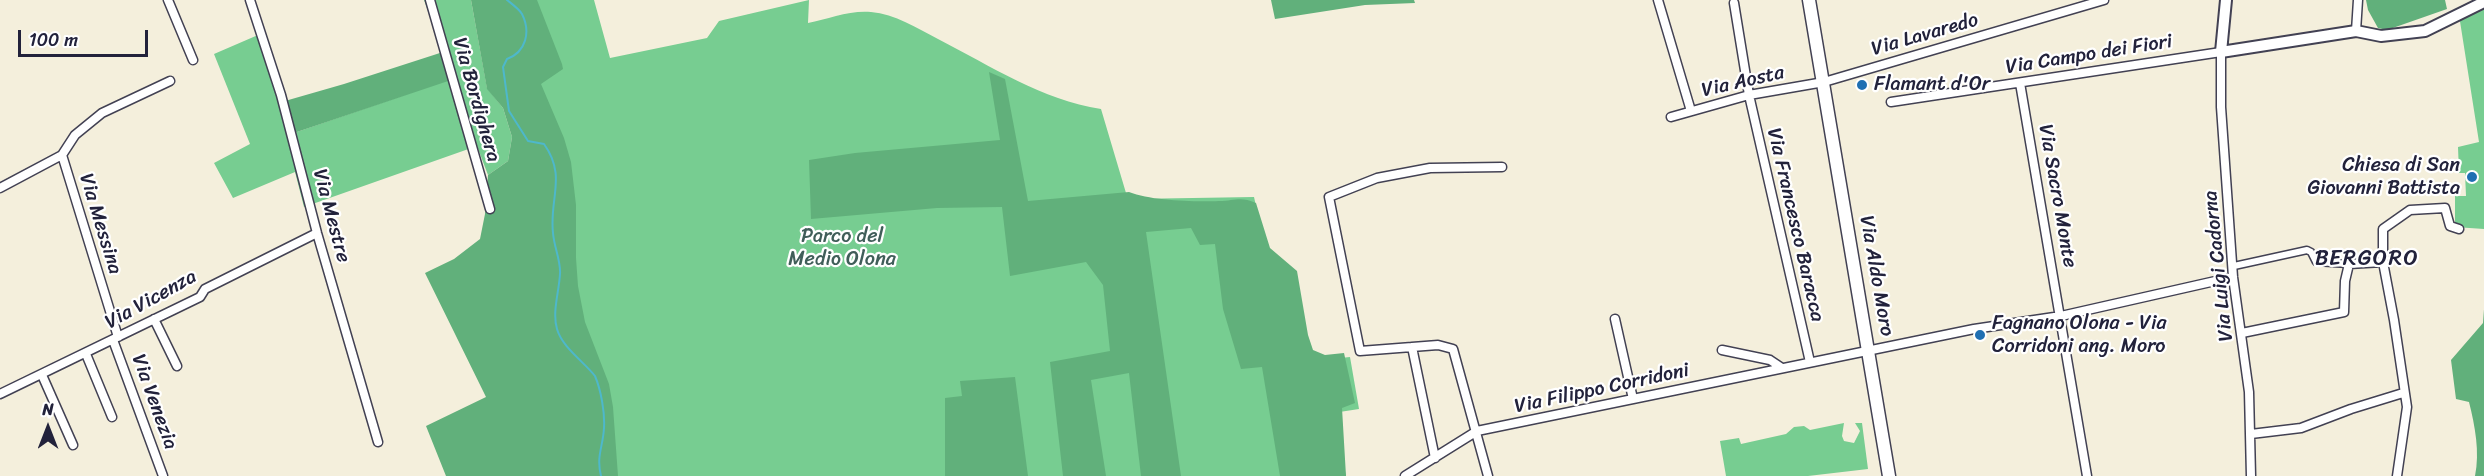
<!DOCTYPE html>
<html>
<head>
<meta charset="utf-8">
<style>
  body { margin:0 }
  #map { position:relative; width:2484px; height:476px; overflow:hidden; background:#f4efdc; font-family:Sriracha,sans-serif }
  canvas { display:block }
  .north { position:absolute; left:18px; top:398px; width:60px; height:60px; -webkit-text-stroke:4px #fff; paint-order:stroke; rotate:0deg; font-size:16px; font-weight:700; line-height:24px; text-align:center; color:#22223b }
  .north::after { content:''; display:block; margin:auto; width:21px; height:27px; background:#22223b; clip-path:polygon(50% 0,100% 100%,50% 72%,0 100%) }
  .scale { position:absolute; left:18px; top:30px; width:130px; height:27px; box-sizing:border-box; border:3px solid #22223b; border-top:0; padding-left:8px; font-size:18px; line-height:21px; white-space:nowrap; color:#22223b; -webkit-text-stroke:4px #fff; paint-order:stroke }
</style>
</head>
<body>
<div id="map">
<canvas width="2484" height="476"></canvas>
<div class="north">N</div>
<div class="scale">100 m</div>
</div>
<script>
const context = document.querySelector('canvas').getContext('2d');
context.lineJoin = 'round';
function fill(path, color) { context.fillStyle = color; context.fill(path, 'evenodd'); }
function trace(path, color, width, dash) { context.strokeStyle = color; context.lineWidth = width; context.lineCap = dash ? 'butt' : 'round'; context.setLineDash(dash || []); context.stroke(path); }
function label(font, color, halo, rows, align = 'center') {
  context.font = font + ' Sriracha,sans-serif'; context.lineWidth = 4.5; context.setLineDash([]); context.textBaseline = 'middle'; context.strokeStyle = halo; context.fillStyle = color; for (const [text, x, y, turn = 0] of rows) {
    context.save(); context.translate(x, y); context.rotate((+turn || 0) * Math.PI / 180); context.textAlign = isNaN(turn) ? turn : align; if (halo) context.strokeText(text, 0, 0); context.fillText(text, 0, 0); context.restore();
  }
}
fill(new Path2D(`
  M424,0h47l16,88 16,20 9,29 -4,24 -20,14 -11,-29 -173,61 -9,-35 -62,26 -19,-35 36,-19 -36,-90 44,-19 30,100 169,-58 -14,-25z
  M511,0h83l16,58 97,-20 12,-17 90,-21 -1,23c20,-4 42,-13 63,-11 24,2 46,16 67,27 53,27 104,61 163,70l25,84 5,6 123,-2 37,166 59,-6 9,52 -26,4 13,63h-743z
  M2484,8v221l-29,-2v-31h11l-1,-23h-6l-1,-26 21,-5 -20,-127z
  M1844,423l-2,13 2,5 10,2 6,-12 -5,-8h7l6,46 -60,7h-82l-6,-35 19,-3 2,6 45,-10 8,-7 10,-1 6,4z`), '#77cd91');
fill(new Path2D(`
  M471,0h66l25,64 1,5 -22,15 23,54 7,24 5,43v53l2,28 7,36 24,62 4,23 5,69h-172l-20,-50 60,-29 -61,-124 29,-14 26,-20 5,-25 3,-39 20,-14 4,-24 -9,-29 -16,-19z
  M1271,0h143l1,3 -50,2 -90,14z
  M2366,0h79l2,9 -60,21 -9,-2 -10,-18z
  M443,52l14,26 -169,57 -10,-32 66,-19z
  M989,72l16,7 23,122 101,-9c23,9 66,10 90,9 16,0 21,-5 37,2l14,45 27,23 11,64 5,15 12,5 19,-2 11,50 -13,5 4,68h-66l-18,-109 -21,2 -18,-60 -8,-65 -15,1 -9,-17 -45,4 35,244h-40l-12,-103 -38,7 15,96h-43l-13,-114 60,-11 -7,-66 -17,-23 -76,14 -8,-69 -65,1 -126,11 -2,-59 46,-7 145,-13z
  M2484,309v167h-9c5,-24 0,-50 -6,-74l-13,-3 -5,-39 32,-37z
  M1015,377l13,99h-83v-78l17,-2 -2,-15z`), '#61b07b');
trace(new Path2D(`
  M507,0c5,4 12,9 15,14 9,18 4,38 -15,45l-4,8 6,44 19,30 16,3c23,32 5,55 9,89 1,14 8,28 7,41 -1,18 -8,38 -3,55 5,18 27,33 38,47 6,14 10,37 9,52 -1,19 -8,28 -3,48`), '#4eb8cb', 2);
const pedestrian = new Path2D(`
  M2234,266l73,-16 4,2 5,10 33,2`);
const minor = new Path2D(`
  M168,0l25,60
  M250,0l31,95 36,138 61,209
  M430,0l60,209
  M1658,0l33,111
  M1734,3l15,92 61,267
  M2356,31l2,-31
  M2020,83l67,393
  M1891,102l330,-50v55l12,170 16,115 2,84
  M1671,117l78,-22 75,-13 280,-82
  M62,155l56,182
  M0,188l62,-33 13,-20 27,-22 68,-32
  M154,319l23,47
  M1615,319l18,80
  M2242,333l102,-21 1,-31 4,-17 34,-2
  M113,340l50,136
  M1412,347l23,111
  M1722,350l48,10 12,8
  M86,354l26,63
  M42,375l31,70
  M0,394l200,-97 5,-8 112,-56
  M2251,434l50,-6 50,-19 52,-16
  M1405,476l72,-45 497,-102 87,-13 172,-39
  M1488,476l-35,-127 -15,-4 -78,6 -31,-154 48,-19 53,-10 72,-1
  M2397,476l10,-69 -13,-87 -11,-58v-33l27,-19 35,-2 5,18 9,3`);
const tertiary = new Path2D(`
  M2226,0l-5,52 135,-21 25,5 44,-5 59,-29`);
const secondary = new Path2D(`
  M1809,0l80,476`);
trace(pedestrian, '#424153', 9);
trace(minor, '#424153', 11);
trace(tertiary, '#424153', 14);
trace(secondary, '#424153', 15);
trace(pedestrian, '#fff', 6);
trace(minor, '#fff', 8);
trace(tertiary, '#fff', 10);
trace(secondary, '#fff', 12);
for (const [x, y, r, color] of [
  [1862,85,6,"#1f6fb2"],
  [2472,177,6,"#1f6fb2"],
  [1980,335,6,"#1f6fb2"]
]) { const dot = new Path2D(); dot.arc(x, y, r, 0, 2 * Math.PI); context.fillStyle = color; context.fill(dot); trace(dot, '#fff', 2); }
label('20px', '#22223b', '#fff', [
  ["Via Lavaredo",1925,35,-16],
  ["Via Campo dei Fiori",2089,55,-9],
  ["Via Aosta",1743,82,-13],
  ["Via Bordighera",476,100,74],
  ["Via Sacro Monte",2057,196,80],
  ["Via Mestre",331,216,75],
  ["Via Messina",100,224,73],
  ["Via Francesco Baracca",1795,225,77],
  ["Via Luigi Cadorna",2219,266,-96],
  ["Via Aldo Moro",1876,276,80],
  ["Via Vicenza",151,300,-29],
  ["Via Filippo Corridoni",1602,389,-12],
  ["Via Venezia",154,402,70]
]);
label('20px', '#22223b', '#fff', [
  ["Flamant d'Or",1874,85],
  ["Chiesa di San",2460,166,"right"],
  ["Giovanni Battista",2460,189,"right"],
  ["Fagnano Olona - Via",1992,324],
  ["Corridoni ang. Moro",1992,347]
], 'left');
label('20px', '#405e59', '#fff', [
  ["Parco del",842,237],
  ["Medio Olona",842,260]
]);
context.letterSpacing = '1.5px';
label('22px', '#22223b', '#fff', [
  ["BERGORO",2367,259]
]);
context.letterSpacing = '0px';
</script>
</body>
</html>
